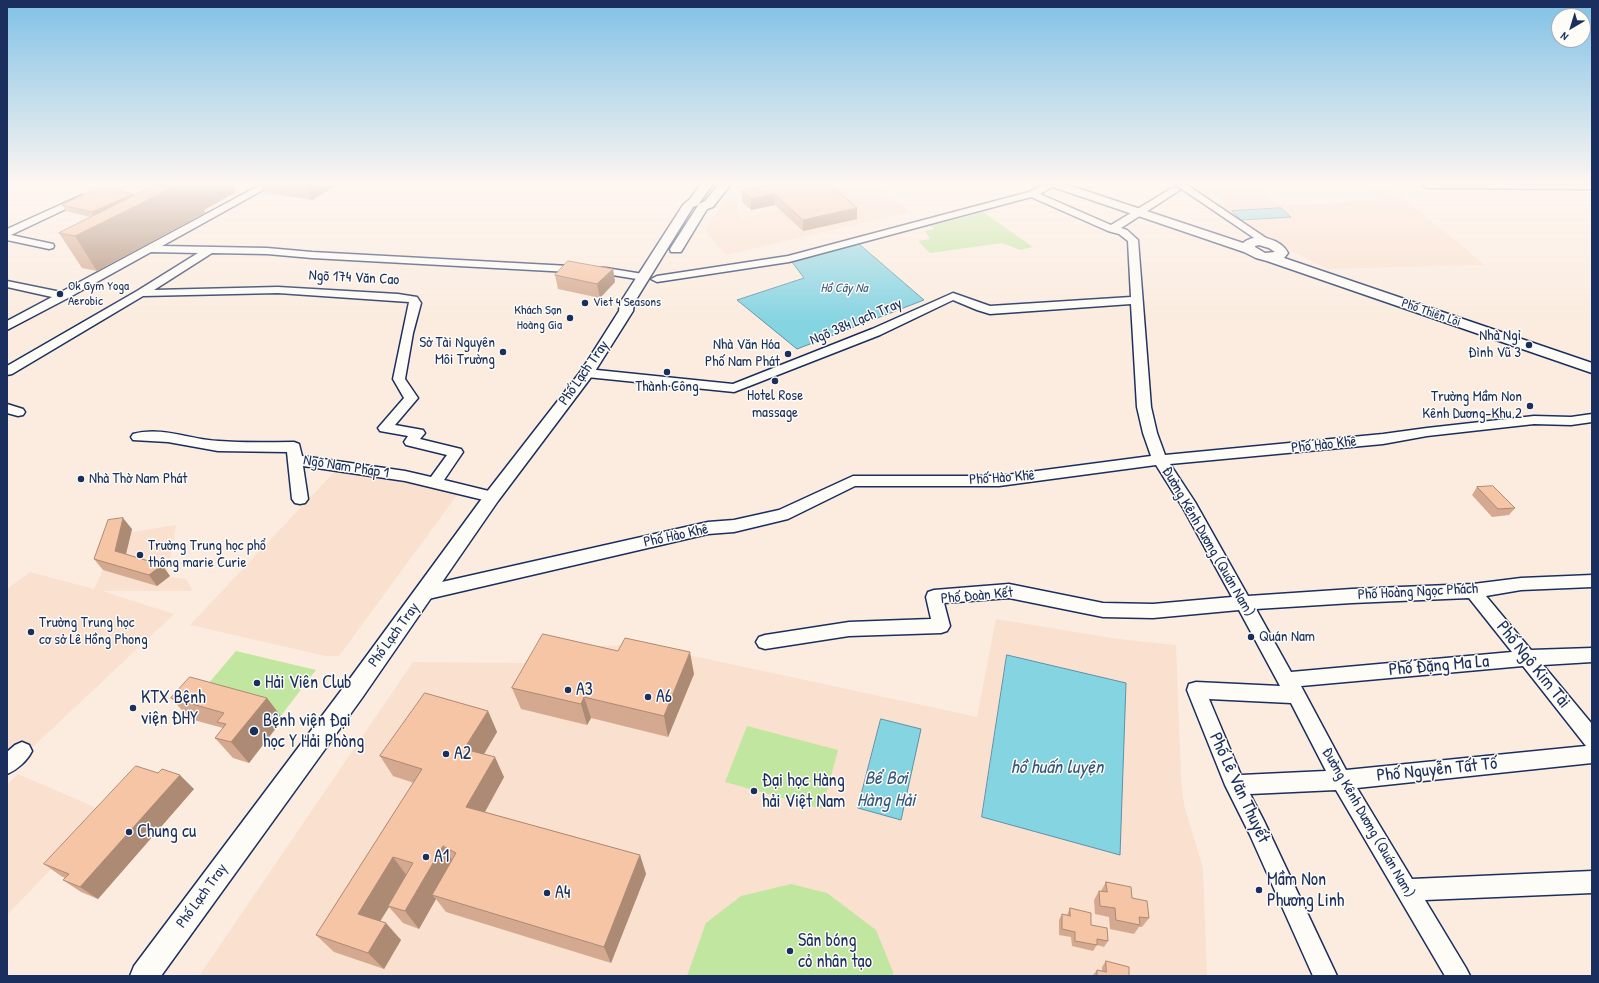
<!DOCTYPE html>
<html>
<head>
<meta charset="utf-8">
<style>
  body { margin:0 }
  #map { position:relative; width:1599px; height:983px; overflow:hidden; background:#fbecdf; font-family:"Patrick Hand",sans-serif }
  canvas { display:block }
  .frame { position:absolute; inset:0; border:8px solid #1b2f5e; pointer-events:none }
  .north { position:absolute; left:1551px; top:8px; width:40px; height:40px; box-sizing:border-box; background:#fdfcf7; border:1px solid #a3aaba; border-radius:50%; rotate:218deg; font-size:11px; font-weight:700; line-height:16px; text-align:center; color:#1b2f5e }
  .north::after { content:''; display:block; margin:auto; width:14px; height:18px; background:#1b2f5e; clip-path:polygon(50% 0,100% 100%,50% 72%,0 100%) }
</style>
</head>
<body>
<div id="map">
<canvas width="1599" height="983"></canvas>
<div class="frame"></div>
<div class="north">N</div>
</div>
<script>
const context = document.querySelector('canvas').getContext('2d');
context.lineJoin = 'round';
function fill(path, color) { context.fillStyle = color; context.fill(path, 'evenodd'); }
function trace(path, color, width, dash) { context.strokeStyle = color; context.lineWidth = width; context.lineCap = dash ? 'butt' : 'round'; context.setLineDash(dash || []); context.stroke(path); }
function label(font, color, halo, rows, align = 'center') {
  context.font = font + ' "Patrick Hand",sans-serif'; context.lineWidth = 3; context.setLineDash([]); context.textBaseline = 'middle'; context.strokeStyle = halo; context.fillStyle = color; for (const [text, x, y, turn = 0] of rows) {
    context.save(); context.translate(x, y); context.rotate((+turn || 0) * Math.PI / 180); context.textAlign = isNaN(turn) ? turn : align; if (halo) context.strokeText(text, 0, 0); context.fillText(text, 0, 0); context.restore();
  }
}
fill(new Path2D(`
  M827,185h47l35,27 -183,43 -21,-24 22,-34 12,1 -2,17 5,3 95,-22z
  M1187,185h44l28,2 16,16 20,2 83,-5 -10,-10 26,1 91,74 -158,4 -64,-33 -29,-18 -17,-13 6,-2 -4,-6 -5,-2 -8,3 -15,-9z
  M337,469l64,12 56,14 -118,161h-13l-136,-31z
  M176,525l-9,52 19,2 7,12h-91l72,23 -155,146 -12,-5v-166l23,-17 64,17 26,-55z
  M996,619l122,20 58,6 5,132 3,28 19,63 4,108h-1008l214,-314 111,1 14,-16 104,-2 335,72z
  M18,774l88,38 -99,103v-130z`), '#fae0ce');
fill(new Path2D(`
  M983,212l50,35 -13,3 -18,-7 -72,10 -12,-12 12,-2 -5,-8 9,-2 -3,-3z
  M236,651l80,19 -36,47 -83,-20z
  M747,726l91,24 -16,59 -97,-27z
  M791,884l36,9 49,37 17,42v4h-206l19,-53 35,-27z`), '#c1e6a0');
const water = new Path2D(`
  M1281,208l10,9 -50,3 -9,-9z
  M859,244l65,56 -127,49 -60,-49 67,-22 -12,-16z
  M1007,655l119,28 -6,172 -138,-38z
  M881,719l40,10 -20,91 -43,-12z`);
fill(water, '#85d4e2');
trace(water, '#5b92ad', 1);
const minor = new Path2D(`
  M260,185h12l-110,61 105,2 45,4 294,16 37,6 6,3 -6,3 -37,-6 -294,-16 -45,-4 -55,-1 -58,37 124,-3 120,7 19,3 4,6 -8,30 -8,46 13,19 -23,27 28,5 2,3 -5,6 41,10 2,3 -19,28 53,13 3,4 -3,4 -5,1 -87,-21 -102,-15 5,33 -3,4 -5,1 -5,-1 -3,-4 -5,-47 -69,-1 -50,-9 -35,-2 -2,-3 2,-3c29,-8 58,6 86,7 25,2 50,1 75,1l5,2 3,12 103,15 26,6 16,-22 -41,-10 -2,-3 4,-6 -28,-5 -2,-3 26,-30 -11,-19 16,-77 -131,-9 -135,3 -131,78 -5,1v-9l130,-75 61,-38 -47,-1 -83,46 -61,32v-9l45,-24 -45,-10v-6l54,11z
  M1043,185h12l-15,9 71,31 61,-37h6l2,2 -59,38 6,2 11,10 13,167 6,26 8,22 218,-21 44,-6 107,-12 37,1 21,-3v8l-21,3 -37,-1 -107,12 -44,8 -213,20 25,38 53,94 104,-7 121,-5 48,-6 71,-3v12l-71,3 -35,6 45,54 61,-2v14l-49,3 49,59v39l-235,25 55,91 180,-8v22l-167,7 41,68 4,8h-25l-109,-186 -86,4 14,27 73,155h-24l-63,-141 -25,-50 -38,-95 2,-6 7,-2 84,4 -41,-76 -86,8 -50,-1 -94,-19 -65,5 6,23 -3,5 -6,2 -92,3 -84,13 -6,-2 -3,-5 3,-5 6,-2 84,-13 82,-3 -5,-22 2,-5 6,-2 75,-6 94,19 50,1 79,-7 -49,-89 -27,-43 -157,21h-144l-67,33 -54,13 -26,2 -284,66 -6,-2 -2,-5 2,-5 6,-2 284,-64 26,-2 45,-10 74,-34h146l152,-20 -8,-23 -6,-26 -6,-103 -141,10 -13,-4 -24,-10 -73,35 -146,57 -147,-15 -5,-1 -1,-3 1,-3 5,-1 146,15 139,-55 81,-36 37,13 141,-9 -3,-56 -9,-7 -11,-3 -77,-34 -242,65 -132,20 -6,-3 6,-3 131,-20 241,-64zM1469,598l43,54 -221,20 -35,-63 96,-6zM1523,666l63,80 -240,24 -45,-84zM1209,699l82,4 35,68 -85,4z
  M1176,185h11l85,57 -1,2h-8z
  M82,195l5,3 -2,2 -74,35 42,9 1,2 -1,2 -4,1 -42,-9v-11z
  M7,404l16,5 2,3 -2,3 -5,1 -11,-3z
  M22,742l7,3 3,6c-5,10 -15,19 -25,23v-22l8,-7z`);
const major = new Path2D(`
  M700,185h12l-14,20 -5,2 -59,96 -1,8 -41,65 -94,125 -136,197 -201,278h-31l4,-10 212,-282 140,-191 95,-122 38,-60 1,-8 63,-98 7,-6z
  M718,185h12l-17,22 -6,2 -26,43h-10l-1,-3 29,-45 6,-3z
  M1051,185h17l175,58c13,-11 38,-4 45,10l-4,5 308,105v10l-325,-112 -11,-3 -12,-6 -191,-65zM1259,245l10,3 6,4 -10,1 -10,-6v-1z
  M1423,185h169v4l-163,-1 -4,-1z`);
trace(minor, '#1b2f5e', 3);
trace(major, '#1b2f5e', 3);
fill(minor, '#fdfcf7');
fill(major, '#fdfcf7');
fill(new Path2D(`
  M155,185h77l4,7 -32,18 1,3 -108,58 -15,-3 -23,-35 31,-16 -24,-6 -4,-6 72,-10z
  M260,185h77l-25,15 -49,-8z
  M769,185l88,23v11l-54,12 -28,-26 -24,5 -9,-8v-11z
  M613,269l2,13 -15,16 -42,-9 -3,-14z
  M1477,487l38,21 -6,7 -17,2 -20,-22z
  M132,529l-6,25 36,11 8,11 -13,10 -54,-16 -9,-11z
  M694,674l-26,63 -77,-19 -4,7 -66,-16 -9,-21z
  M171,698h96l16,21 -34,44 -16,-5 -18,-20 8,-10 -33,-9z
  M488,711l9,21 -13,22 20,23 -19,35 155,43 6,19 -35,89 -165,-51 -10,-13 -17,30 -16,-6 -14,-16 -9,14 21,19 -17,29 -50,-17 -18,-17 98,-152 -21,-7 -13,-20z
  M158,773l36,16 -96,110 -17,-7 -18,-12 2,-2 -4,-2 -17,-12z
  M1106,882l26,16 17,20 -7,9h-3l-5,7 -24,-5 -1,-12 -14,-3 -1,-14 5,-9h2z
  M1070,908l21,17 17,16 -4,6 -7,-2 -4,6 -21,-5 -1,-9 -12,-2v-15l3,-6 5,1z
  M1106,961l23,15h-36v-1l4,-5 5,1v-4z`), '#d4a98f');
fill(new Path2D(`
  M178,185h54l4,7 -32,18 1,3 -108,58 -22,-35z
  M311,185h26l-25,15 -5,-12z
  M133,194l4,6 -41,19 -4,-7z
  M774,194l1,11 -24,5v-11z
  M857,208v11l-54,12v-11z
  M613,269l2,13 -15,16 -3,-14z
  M123,518l9,11 -8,33 -9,-11z
  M162,565l8,11 -13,10 -8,-11z
  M690,652l4,22 -26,63 -4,-21z
  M584,697l7,21 -4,7 -6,-21z
  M267,698l16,21 -34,44 -18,-21z
  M488,711l9,21 -22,37 -11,-20z
  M495,757l9,20 -27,49 -11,-19z
  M180,775l14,14 -96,110 -18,-12z
  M443,846l12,19 -23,30 4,4 -17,30 -14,-18z
  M640,855l6,19 -35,89 -7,-16z
  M393,857l14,19 -19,30 1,1 -15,24 -16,-17z
  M386,923l15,17 -17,29 -16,-16z`), '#ac8a74');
const building = new Path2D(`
  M155,185h23l-103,51 -16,-3z
  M290,185h21l-4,3z
  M769,185h62l26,23 -54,12 -29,-26 -23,5 -9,-8z
  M103,186l30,8 -41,18 -30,-7z
  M568,261l45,8 -16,15 -42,-9z
  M1493,486l22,22 -17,1 -21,-22z
  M123,518l-8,33 47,14 -13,10 -55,-16 14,-39z
  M543,634l75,17 7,-13 65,14 -26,64 -80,-19 -3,7 -69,-16z
  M190,677l77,21 -36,44 -16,-4 11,-14 -9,-2 7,-9 -53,-15z
  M425,693l63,18 -24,38 31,8 -29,50 174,48 -36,92 -172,-52 24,-42 -13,-7 -38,65 -17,-5 25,-43 -20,-6 -35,57 28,9 -18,30 -52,-18 106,-166 -42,-13z
  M136,766l22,7 4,-4 18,6 -100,112 -17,-7 6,-6 -25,-10z
  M1106,882l25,5 1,11 15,3 2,17 -10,-1 1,8 -24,-5 -1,-12 -15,-2 -1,-15 8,1z
  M1070,908l21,5v12l16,3 1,13 -11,-2v6l-22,-4v-9l-13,-3v-15l8,2z
  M1106,961l23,6v9h-32v-6l9,2z`);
fill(building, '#f6c5a6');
trace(building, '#ac8a74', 1);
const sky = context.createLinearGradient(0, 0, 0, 322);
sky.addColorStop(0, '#80c1e6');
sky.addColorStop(0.57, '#fdf6f1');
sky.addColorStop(1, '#fdf6f100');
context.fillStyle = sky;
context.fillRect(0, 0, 1599, 322);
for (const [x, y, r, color] of [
  [60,294,4,"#1b2f5e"],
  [585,303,4,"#1b2f5e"],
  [570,318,4,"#1b2f5e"],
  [1529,345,4,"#1b2f5e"],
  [503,352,4,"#1b2f5e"],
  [788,354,4,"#1b2f5e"],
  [667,372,4,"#1b2f5e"],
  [775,381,4,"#1b2f5e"],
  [1530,406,4,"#1b2f5e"],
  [81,479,4,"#1b2f5e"],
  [140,555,4,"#1b2f5e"],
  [31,632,4,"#1b2f5e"],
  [1251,637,4,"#1b2f5e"],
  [257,683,4,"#1b2f5e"],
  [568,690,4,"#1b2f5e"],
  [648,697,4,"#1b2f5e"],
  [133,708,4,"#1b2f5e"],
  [254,731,5,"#1b2f5e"],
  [446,754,4,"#1b2f5e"],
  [754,791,4,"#1b2f5e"],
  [129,832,4,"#1b2f5e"],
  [426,857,4,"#1b2f5e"],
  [1259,890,4,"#1b2f5e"],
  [547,893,4,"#1b2f5e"],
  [790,951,4,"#1b2f5e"]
]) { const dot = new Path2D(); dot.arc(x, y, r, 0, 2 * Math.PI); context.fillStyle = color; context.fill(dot); trace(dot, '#fdfcf7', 1.5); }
label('13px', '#1b2f5e', '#fdfcf7', [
  ["Ok Gym Yoga",68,287],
  ["Aerobic",68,302],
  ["Viet 4 Seasons",593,303],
  ["Khách Sạn",562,311,"right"],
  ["Hoàng Gia",562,326,"right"]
], 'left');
label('italic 13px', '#36587f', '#fdfcf7', [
  ["Hồ Cây Na",844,289]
]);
label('13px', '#1b2f5e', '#fdfcf7', [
  ["Phố Thiên Lôi",1431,313,19]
]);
label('15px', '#1b2f5e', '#fdfcf7', [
  ["Ngõ 174 Văn Cao",354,278,3],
  ["Ngõ 384 Lạch Tray",856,322,-23],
  ["Phố Lạch Tray",584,373,-55],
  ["Phố Hào Khê",1324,445,-6],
  ["Ngõ Nam Pháp 1",346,467,9],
  ["Phố Hào Khê",1002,478,-4],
  ["Phố Hào Khê",676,536,-12],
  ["Đường Kênh Dương (Quán Nam)",1208,542,60],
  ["Phố Hoàng Ngọc Phách",1418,592,-3],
  ["Phố Đoàn Kết",977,596,-5],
  ["Phố Lạch Tray",394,635,-54],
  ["Đường Kênh Dương (Quán Nam)",1368,823,60],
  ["Phố Lạch Tray",202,896,-54]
]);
label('15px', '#1b2f5e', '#fdfcf7', [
  ["Nhà Ngỉ",1521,336],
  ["Đình Vũ 3",1521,353],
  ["Sở Tài Nguyên",495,343],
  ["Môi Trường",495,360],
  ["Nhà Văn Hóa",780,345],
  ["Phố Nam Phát",780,362],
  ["Thành Công",667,387,"center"],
  ["Hotel Rose",775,396,"center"],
  ["massage",775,413,"center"],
  ["Trường Mầm Non",1522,397],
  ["Kênh Dương-Khu 2",1522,414],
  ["Nhà Thờ Nam Phát",89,479,"left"],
  ["Trường Trung học phổ",148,546,"left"],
  ["thông marie Curie",148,563,"left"],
  ["Trường Trung học",39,623,"left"],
  ["cơ sở Lê Hồng Phong",39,640,"left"],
  ["Quán Nam",1259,637,"left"]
], 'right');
label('18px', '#1b2f5e', '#fdfcf7', [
  ["Phố Ngô Kim Tài",1533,665,51],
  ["Phố Đặng Ma La",1439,666,-5],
  ["Phố Nguyễn Tất Tố",1437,770,-6],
  ["Phố Lê Văn Thuyết",1239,788,65]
]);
label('18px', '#1b2f5e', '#fdfcf7', [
  ["Hải Viên Club",265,683],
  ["A3",576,690],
  ["A6",656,697],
  ["KTX Bệnh",141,698],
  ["viện ĐHY",141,719],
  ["Bệnh viện Đại",263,721],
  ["học Y Hải Phòng",263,742],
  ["A2",454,754],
  ["Đại học Hàng",762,781],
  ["hải Việt Nam",762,802],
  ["Chung cu",137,832],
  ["A1",434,857],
  ["Mầm Non",1267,880],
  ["Phương Linh",1267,901],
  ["A4",555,893],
  ["Sân bóng",798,941],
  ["cỏ nhân tạo",798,962]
], 'left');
label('italic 19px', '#36587f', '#fdfcf7', [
  ["hồ huấn luyện",1057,768],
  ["Bể Bơi",886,779],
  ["Hàng Hải",886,801]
]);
</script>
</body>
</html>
